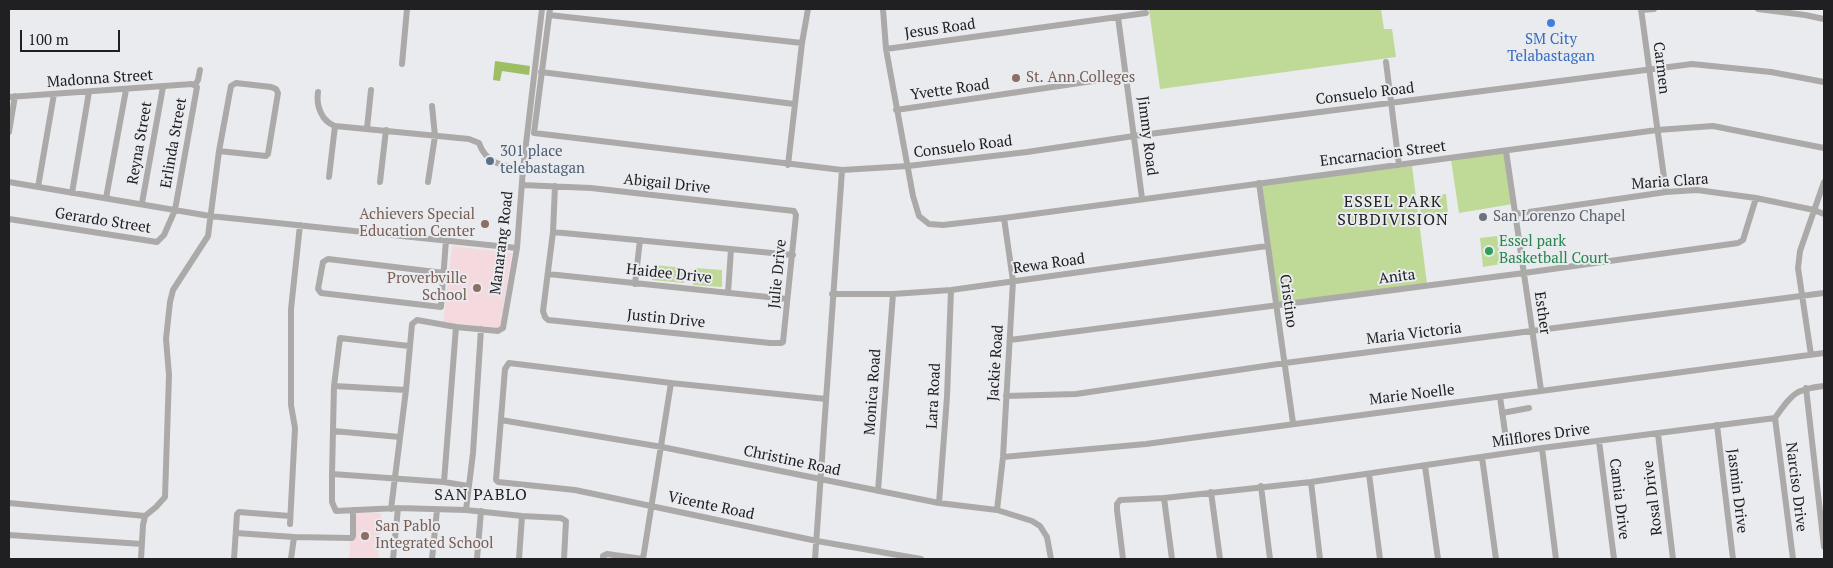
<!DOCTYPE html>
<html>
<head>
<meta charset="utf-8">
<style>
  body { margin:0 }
  #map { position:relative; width:1833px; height:568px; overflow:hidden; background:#e9ebef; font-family:"PT Serif",serif }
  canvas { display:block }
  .frame { position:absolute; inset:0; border:10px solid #202022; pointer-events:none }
  .scale { position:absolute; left:20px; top:30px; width:100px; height:22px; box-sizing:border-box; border:2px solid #202022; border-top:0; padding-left:6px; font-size:15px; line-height:18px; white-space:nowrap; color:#202022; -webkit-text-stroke:4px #e9ebef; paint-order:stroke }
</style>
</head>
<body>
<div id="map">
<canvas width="1833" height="568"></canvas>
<div class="frame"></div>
<div class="scale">100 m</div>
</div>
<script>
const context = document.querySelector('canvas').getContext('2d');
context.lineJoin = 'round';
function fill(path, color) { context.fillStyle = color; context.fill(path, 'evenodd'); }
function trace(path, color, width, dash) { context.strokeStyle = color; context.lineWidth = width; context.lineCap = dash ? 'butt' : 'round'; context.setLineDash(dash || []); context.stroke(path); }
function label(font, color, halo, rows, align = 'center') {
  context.font = font + ' "PT Serif",serif'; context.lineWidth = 4; context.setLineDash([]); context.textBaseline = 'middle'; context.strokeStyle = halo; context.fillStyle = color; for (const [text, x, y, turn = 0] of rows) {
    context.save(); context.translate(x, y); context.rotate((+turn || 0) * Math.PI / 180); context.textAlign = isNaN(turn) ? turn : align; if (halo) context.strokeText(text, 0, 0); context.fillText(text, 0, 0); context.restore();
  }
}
fill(new Path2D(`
  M452,246l60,7 -12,76 -57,-6z
  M352,512l29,1 -3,46h-29z`), '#f4dadf');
fill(new Path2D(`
  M1149,9h232l3,20h8l4,28 -236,32z
  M1505,152l8,52 -54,9 -8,-53z
  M1412,166l15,118 -150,19 -15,-118z
  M1446,194l2,19 -27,4 -2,-19z
  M1497,236l4,28 -18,3 -3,-29z
  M653,265l32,3 -1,15 -32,-3z
  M695,268l27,2v17l-29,-2z`), '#bfd996');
fill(new Path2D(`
  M495,61l35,5 -1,9 -27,-4 -2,10 -7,-1z`), '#9dbe63');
trace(new Path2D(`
  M550,9l-16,124 308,37 66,-4 119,-14 107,-16 558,-72 79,8 53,10
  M883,9l3,40 27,147 6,20 10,8 14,1 61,-7 653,-88 56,-4 111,22
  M1641,9l25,183
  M1758,9l47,6 19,4
  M1641,10l13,-1
  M549,15l253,28
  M1118,17l24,181
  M886,49l260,-36
  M1386,62l13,103
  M402,64l5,-55
  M541,72l253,32
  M195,85l3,-5 2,-10
  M318,92c-2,13 3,29 17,34l134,13 10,4c7,21 25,23 44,26
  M9,97l183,-13 5,3 -22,123 -11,25 -7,7 -148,-23
  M896,110l231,-34
  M367,128l4,-38
  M9,132l6,-36
  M1506,151l35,239
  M788,165l14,-122 6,-34
  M329,177l6,-51
  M9,182l201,34 307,32
  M380,182l6,-52
  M428,182l7,-46 -3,-30
  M1259,183l34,240
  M522,185l69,3 203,23 2,4 -13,127 -2,1h-11l-222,-23 -3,-3 -2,-6 10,-79 2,-46
  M38,187l16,-93
  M72,193l17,-101
  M106,198l20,-108
  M142,203l21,-116
  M1515,214l151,-22 31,-2 59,8 58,12 10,4
  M553,232l240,23
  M444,273l-116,-14 -5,3 -5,27 3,4 120,14 5,-67
  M548,274l239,25
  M635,284l5,-44
  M728,293l3,-44
  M832,294h61l58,-4 316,-44
  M1010,340l514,-67 214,-30 5,-3 13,-42
  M409,346l-69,-8 -6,48 -2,88v28l4,9 62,-3 68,2 56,6 39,2 5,3 -2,38
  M1811,355l-13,-87 2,-17 24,-69
  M334,386l72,4
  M1806,388l18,159
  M1006,396l70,-2 209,-31 539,-70
  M1500,397l5,35 2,4h14
  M826,399l-155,-16 -162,-20 -4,6 -9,111 2,2 77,8 242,51 104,18
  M1502,413l27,-5
  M1775,418l18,141
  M1775,418c17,-24 20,-29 49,-32
  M501,420l161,27 277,56 58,7 35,11 8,5 7,11 4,22
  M1717,425l16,134
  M333,431l67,6
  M1658,434l15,125
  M1599,441l15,118
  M1542,448l14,111
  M1003,457l143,-13 678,-91
  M1482,457l14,102
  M1425,466l13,93
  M332,474l112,8 24,4
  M1369,474l11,85
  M444,482l12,-155
  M1311,482l9,77
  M1261,486l9,73
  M878,491l15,-197
  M1211,492l9,67
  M1164,498l8,61
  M9,503l136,13 11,-9 9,-10 4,-122 -3,-36 4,-37 3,-12 35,-54 11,-85 12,-65 5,-3 35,4 5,2 2,4 -10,61 -2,2 -47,-5
  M939,503l8,-106 4,-107
  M391,509l15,-119 6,-66 5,-4 39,7 42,4 5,-3 14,-80 6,-79 19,-160
  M466,510l7,-57 8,-124
  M997,510l6,-53 10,-176 -9,-63
  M290,524l5,-96 -4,-23v-96l9,-84
  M236,533l58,4 58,1 1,-2v-26
  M9,535l133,9
  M141,559l2,-34 2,-9
  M234,559l3,-45 2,-2 51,4
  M291,559l3,-22
  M393,559l5,-51
  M432,559l5,-49
  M477,559l4,-48
  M519,559l3,-43
  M603,559v-3l4,-2 36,5
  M643,559l28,-176
  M815,559l27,-389
  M1123,559l-6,-49v-6l3,-4 44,-2 147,-16 231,-34 233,-30`), '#acaaa9', 6);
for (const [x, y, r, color] of [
  [1551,23,5,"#3f7fe0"],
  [1016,78,5,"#8d6e63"],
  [490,161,5,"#5c6f8a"],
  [1483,217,5,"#6b7280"],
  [485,224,5,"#8d6e63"],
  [1489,251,5,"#2e9e5b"],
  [477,288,5,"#8d6e63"],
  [365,536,5,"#8d6e63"]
]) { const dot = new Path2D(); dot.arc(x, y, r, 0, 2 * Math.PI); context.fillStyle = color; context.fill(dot); trace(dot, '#e9ebef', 2); }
label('15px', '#202022', '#e9ebef', [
  ["Jesus Road",940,29,-8],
  ["Carmen",1661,68,83],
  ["Madonna Street",100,79,-4],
  ["Yvette Road",950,90,-8],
  ["Consuelo Road",1365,94,-7],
  ["Jimmy Road",1147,136,83],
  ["Reyna Street",140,143,-80],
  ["Erlinda Street",174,143,-80],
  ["Consuelo Road",963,147,-7],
  ["Encarnacion Street",1383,154,-7],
  ["Maria Clara",1670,182,-4],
  ["Abigail Drive",667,184,6],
  ["Gerardo Street",103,221,9],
  ["Manarang Road",502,243,-83],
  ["Rewa Road",1049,264,-8],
  ["Haidee Drive",669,274,6],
  ["Julie Drive",778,274,-84],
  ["Anita",1397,277,-7],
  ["Cristino",1288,301,82],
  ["Esther",1542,313,82],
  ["Justin Drive",666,319,6],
  ["Maria Victoria",1414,334,-7],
  ["Jackie Road",996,363,-86],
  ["Monica Road",873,392,-86],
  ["Marie Noelle",1412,395,-7],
  ["Lara Road",934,396,-87],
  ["Milflores Drive",1541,436,-8],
  ["Christine Road",792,461,12],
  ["Narciso Drive",1796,487,83],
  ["Jasmin Drive",1737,491,83],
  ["Rosal Drive",1653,498,-97],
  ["Camia Drive",1619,499,83],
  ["Vicente Road",711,506,12]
]);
label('15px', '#366cbe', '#e9ebef', [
  ["SM City",1551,40],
  ["Telabastagan",1551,57]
]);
label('15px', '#785e54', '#e9ebef', [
  ["St. Ann Colleges",1026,78],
  ["Achievers Special",475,215,"right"],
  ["Education Center",475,232,"right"],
  ["Proverbville",467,279,"right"],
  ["School",467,296,"right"],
  ["San Pablo",375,527],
  ["Integrated School",375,544]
], 'left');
label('15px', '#4e5e75', '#e9ebef', [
  ["301 place",500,152],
  ["telebastagan",500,169]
], 'left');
label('15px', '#5b616d', '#e9ebef', [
  ["San Lorenzo Chapel",1493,217]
], 'left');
label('15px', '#27864d', '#e9ebef', [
  ["Essel park",1499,242],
  ["Basketball Court",1499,259]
], 'left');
context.letterSpacing = '1px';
label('16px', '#202022', '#e9ebef', [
  ["ESSEL PARK",1393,202],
  ["SUBDIVISION",1393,220],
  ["SAN PABLO",481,495]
]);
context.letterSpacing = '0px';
</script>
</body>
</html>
